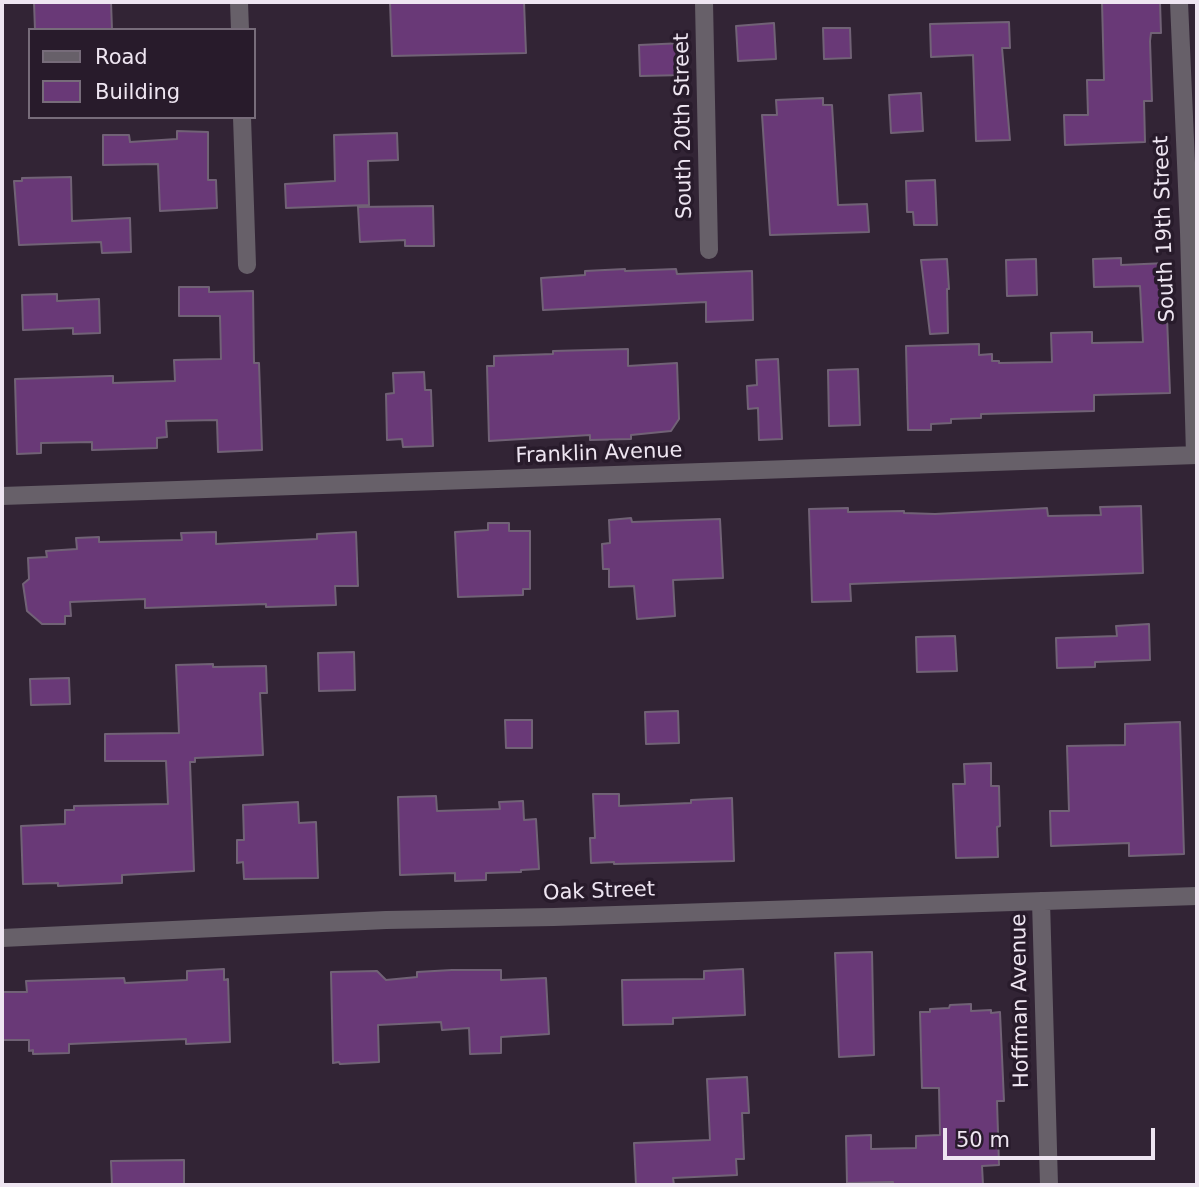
<!DOCTYPE html>
<html>
<head>
<meta charset="utf-8">
<style>
  body { margin:0 }
  #map { position:relative; width:1199px; height:1187px; overflow:hidden; background:#322435; font-family:"DejaVu Sans",sans-serif }
  canvas { display:block }
  .frame { position:absolute; inset:0; border:4px solid #eee5f1; pointer-events:none }
  .legend { position:absolute; left:28px; top:28px; width:228px; height:91px; box-sizing:border-box; background:#281b2b; border:2px solid #776c7a; margin:0; padding:9px 12px; list-style:none; font-size:21px; color:#eee5f1 }
  .legend li { display:flex; align-items:center; gap:14px; height:35px }
  .legend b { width:35px; border:2px solid #776c7a }
  .scale { position:absolute; left:943px; top:1128px; width:212px; height:32px; box-sizing:border-box; border:4px solid #eee5f1; border-top:0; padding-left:9px; font-size:21px; line-height:24px; white-space:nowrap; color:#eee5f1; -webkit-text-stroke:5px #281b2b; paint-order:stroke }
</style>
</head>
<body>
<div id="map">
<canvas width="1199" height="1187"></canvas>
<div class="frame"></div>
<ul class="legend">
<li><b style="height:9px;background:#676069"></b>Road</li>
<li><b style="height:19px;background:#693977"></b>Building</li>
</ul>
<div class="scale">50 m</div>
</div>
<script>
const context = document.querySelector('canvas').getContext('2d');
context.lineJoin = 'round';
function fill(path, color) { context.fillStyle = color; context.fill(path, 'evenodd'); }
function trace(path, color, width, dash) { context.strokeStyle = color; context.lineWidth = width; context.lineCap = dash ? 'butt' : 'round'; context.setLineDash(dash || []); context.stroke(path); }
function label(font, color, halo, rows, align = 'center') {
  context.font = font + ' "DejaVu Sans",sans-serif'; context.lineWidth = 7; context.setLineDash([]); context.textBaseline = 'middle'; context.strokeStyle = halo; context.fillStyle = color; for (const [text, x, y, turn = 0] of rows) {
    context.save(); context.translate(x, y); context.rotate((+turn || 0) * Math.PI / 180); context.textAlign = isNaN(turn) ? turn : align; if (halo) context.strokeText(text, 0, 0); context.fillText(text, 0, 0); context.restore();
  }
}
const building = new Path2D(`
  M34,2h77l1,28h-77z
  M390,2h134l2,51 -134,3z
  M1102,2h58l1,31h-10l-1,8 2,60h-8l1,41 -80,3 -1,-30h24l-1,-35h17z
  M1009,22l1,26h-8l8,92 -34,1 -3,-86 -42,2 -1,-33z
  M774,23l2,36 -38,2 -2,-35z
  M823,28h27l1,30 -27,1z
  M684,43l1,32 -45,1 -1,-31z
  M921,93l2,38 -32,2 -2,-38z
  M823,98v7h9l6,100 29,-1 2,28 -99,3 -8,-120h15l-1,-15z
  M177,131l31,1v48h8l1,28 -57,3 -2,-47 -55,1v-30h26l1,7 47,-3z
  M397,133l1,27 -30,1 1,44 -83,3 -1,-24 50,-3 -1,-46z
  M71,177l1,44 58,-3 1,34 -29,1 -1,-11 -82,3 -5,-64h8v-3z
  M935,180l2,45h-23l-1,-13h-6l-1,-31z
  M433,206l1,40h-29v-6l-45,2 -2,-35z
  M1121,258v7l46,-2 2,29h-3l4,101 -76,2v16l-113,3v4l-30,1v4l-20,1v6h-23l-2,-84 73,-2v11l13,-1v7h7v2l53,-1 -1,-29 41,-1v11l51,-1 -3,-56 -46,1 -1,-28z
  M947,259l2,30h-2l1,44 -18,1 -9,-74z
  M1036,259l1,36 -30,1 -1,-36z
  M625,269v2l51,-2 1,5 75,-3 1,49 -47,2v-20l-163,8 -2,-32 44,-3v-4z
  M179,287h30v5l44,-1 1,72h5l3,87 -44,2 -1,-32 -51,1 1,16 -10,1v10l-65,2v-8l-51,1v10l-24,1 -2,-75 95,-3h3v7l62,-2 -1,-21 47,-1 -1,-43h-41z
  M57,294v7l42,-2 1,34 -27,1v-6l-50,2 -1,-35z
  M628,349v17l49,-3 2,56 -8,12 -40,4v4l-41,1v-5l-101,6 -2,-75h7v-10l59,-2v-3z
  M778,359l4,80 -23,1 -1,-32 -10,1 -1,-23 10,-1 -1,-25z
  M858,369l2,56 -31,1 -1,-56z
  M424,372l1,18h6l2,56 -30,1 -1,-8 -15,1 -1,-46 8,-1 -1,-20z
  M1141,506l2,67 -293,11 1,17 -39,1 -3,-93 39,-1v4l56,-1v2l31,1 112,-6 1,8 53,-1 -1,-8z
  M631,518l1,4 88,-3 3,59 -50,2 2,36 -38,3 -3,-33 -25,1v-18h-6l-1,-25 8,-1 -1,-23z
  M488,523h21v8h21v58h-7v6l-65,2 -3,-65 33,-2z
  M216,532v12l101,-5v-5l39,-2 2,54h-23l1,19 -70,2v-3l-121,4v-9l-75,3 1,14h-6v8h-23l-15,-13 -4,-27 6,-5 -1,-21 19,-1 -1,-6 31,-2 -1,-11 23,-1v5l83,-2 -1,-7z
  M1149,624l1,36 -55,2v5l-38,1 -1,-30 61,-2 -1,-10z
  M955,636l2,35 -40,1 -1,-35z
  M354,652l1,38 -36,1 -1,-38z
  M213,664v3l53,-1 1,27h-7l3,62 -68,3v4h-5l4,109 -72,4v8l-64,3v-3l-35,1 -2,-58 44,-2v-14h9v-4l94,-2 -2,-43h-61v-27l74,-1 -3,-68z
  M69,678l1,26 -39,1 -1,-26z
  M678,711l1,32 -33,1 -1,-32z
  M505,720h27v28h-26z
  M1180,722l4,132 -55,2v-13l-78,3 -1,-35h19l-2,-65 58,-1v-21z
  M991,763v23h8l1,40 -3,1 1,30 -42,1 -3,-74h12l-1,-20z
  M593,794h26v12l72,-3v-3l41,-2 2,63 -120,3v-2l-23,1 -1,-25h5z
  M436,796l1,15 63,-2 -1,-7 24,-1 1,19 12,-1 3,50 -18,1v2l-35,1v7l-31,1v-8l-55,2 -2,-78z
  M298,802l1,21 17,-1 2,56 -74,1 -1,-17 -6,1v-23h7l-1,-35z
  M872,952l2,103 -35,2 -4,-104z
  M224,969v11l4,-1 2,63 -44,2v-5l-117,5v9l-36,1v-4l-4,1v-11h-27v-48h25l-1,-11 98,-3 1,5 62,-3v-9z
  M743,969l2,46 -72,3v6l-50,1 -1,-45 82,-1v-8z
  M452,970h49v10l45,-2 3,56 -48,3v16l-31,1 -1,-26 -27,2 -1,-8 -63,3 1,37 -39,2 -1,-2 -6,1 -2,-91 46,-1 9,9 31,-3v-5z
  M971,1004v7l20,-1v3l9,-1 4,89h-7l2,64 -17,1 1,19h-90v-3l-46,1 -1,-47 25,-1v14l45,-1v-12l24,-1 -1,-47h-17l-2,-76h10v-3l19,-1 1,-3z
  M747,1077l2,36h-7l2,46h-8l1,16 -64,3 1,7h-38l-2,-42 76,-3 -3,-61z
  M184,1160v25h-72l-1,-24z`);
fill(building, '#693977');
trace(building, '#716276', 2);
trace(new Path2D(`
  M239,2l1,28
  M704,2l5,248
  M1179,2l10,230 6,223
  M242,117l5,148
  M2,496l1195,-41
  M1041,901l8,284
  M2,938l384,-18 168,-3 643,-21`), '#676069', 18);
label('21px', '#eee5f1', '#281b2b', [
  ["South 20th Street",684,126,-91],
  ["South 19th Street",1165,229,-92],
  ["Franklin Avenue",599,454,-2],
  ["Oak Street",599,892,-2],
  ["Hoffman Avenue",1021,1001,-91]
]);
</script>
</body>
</html>
